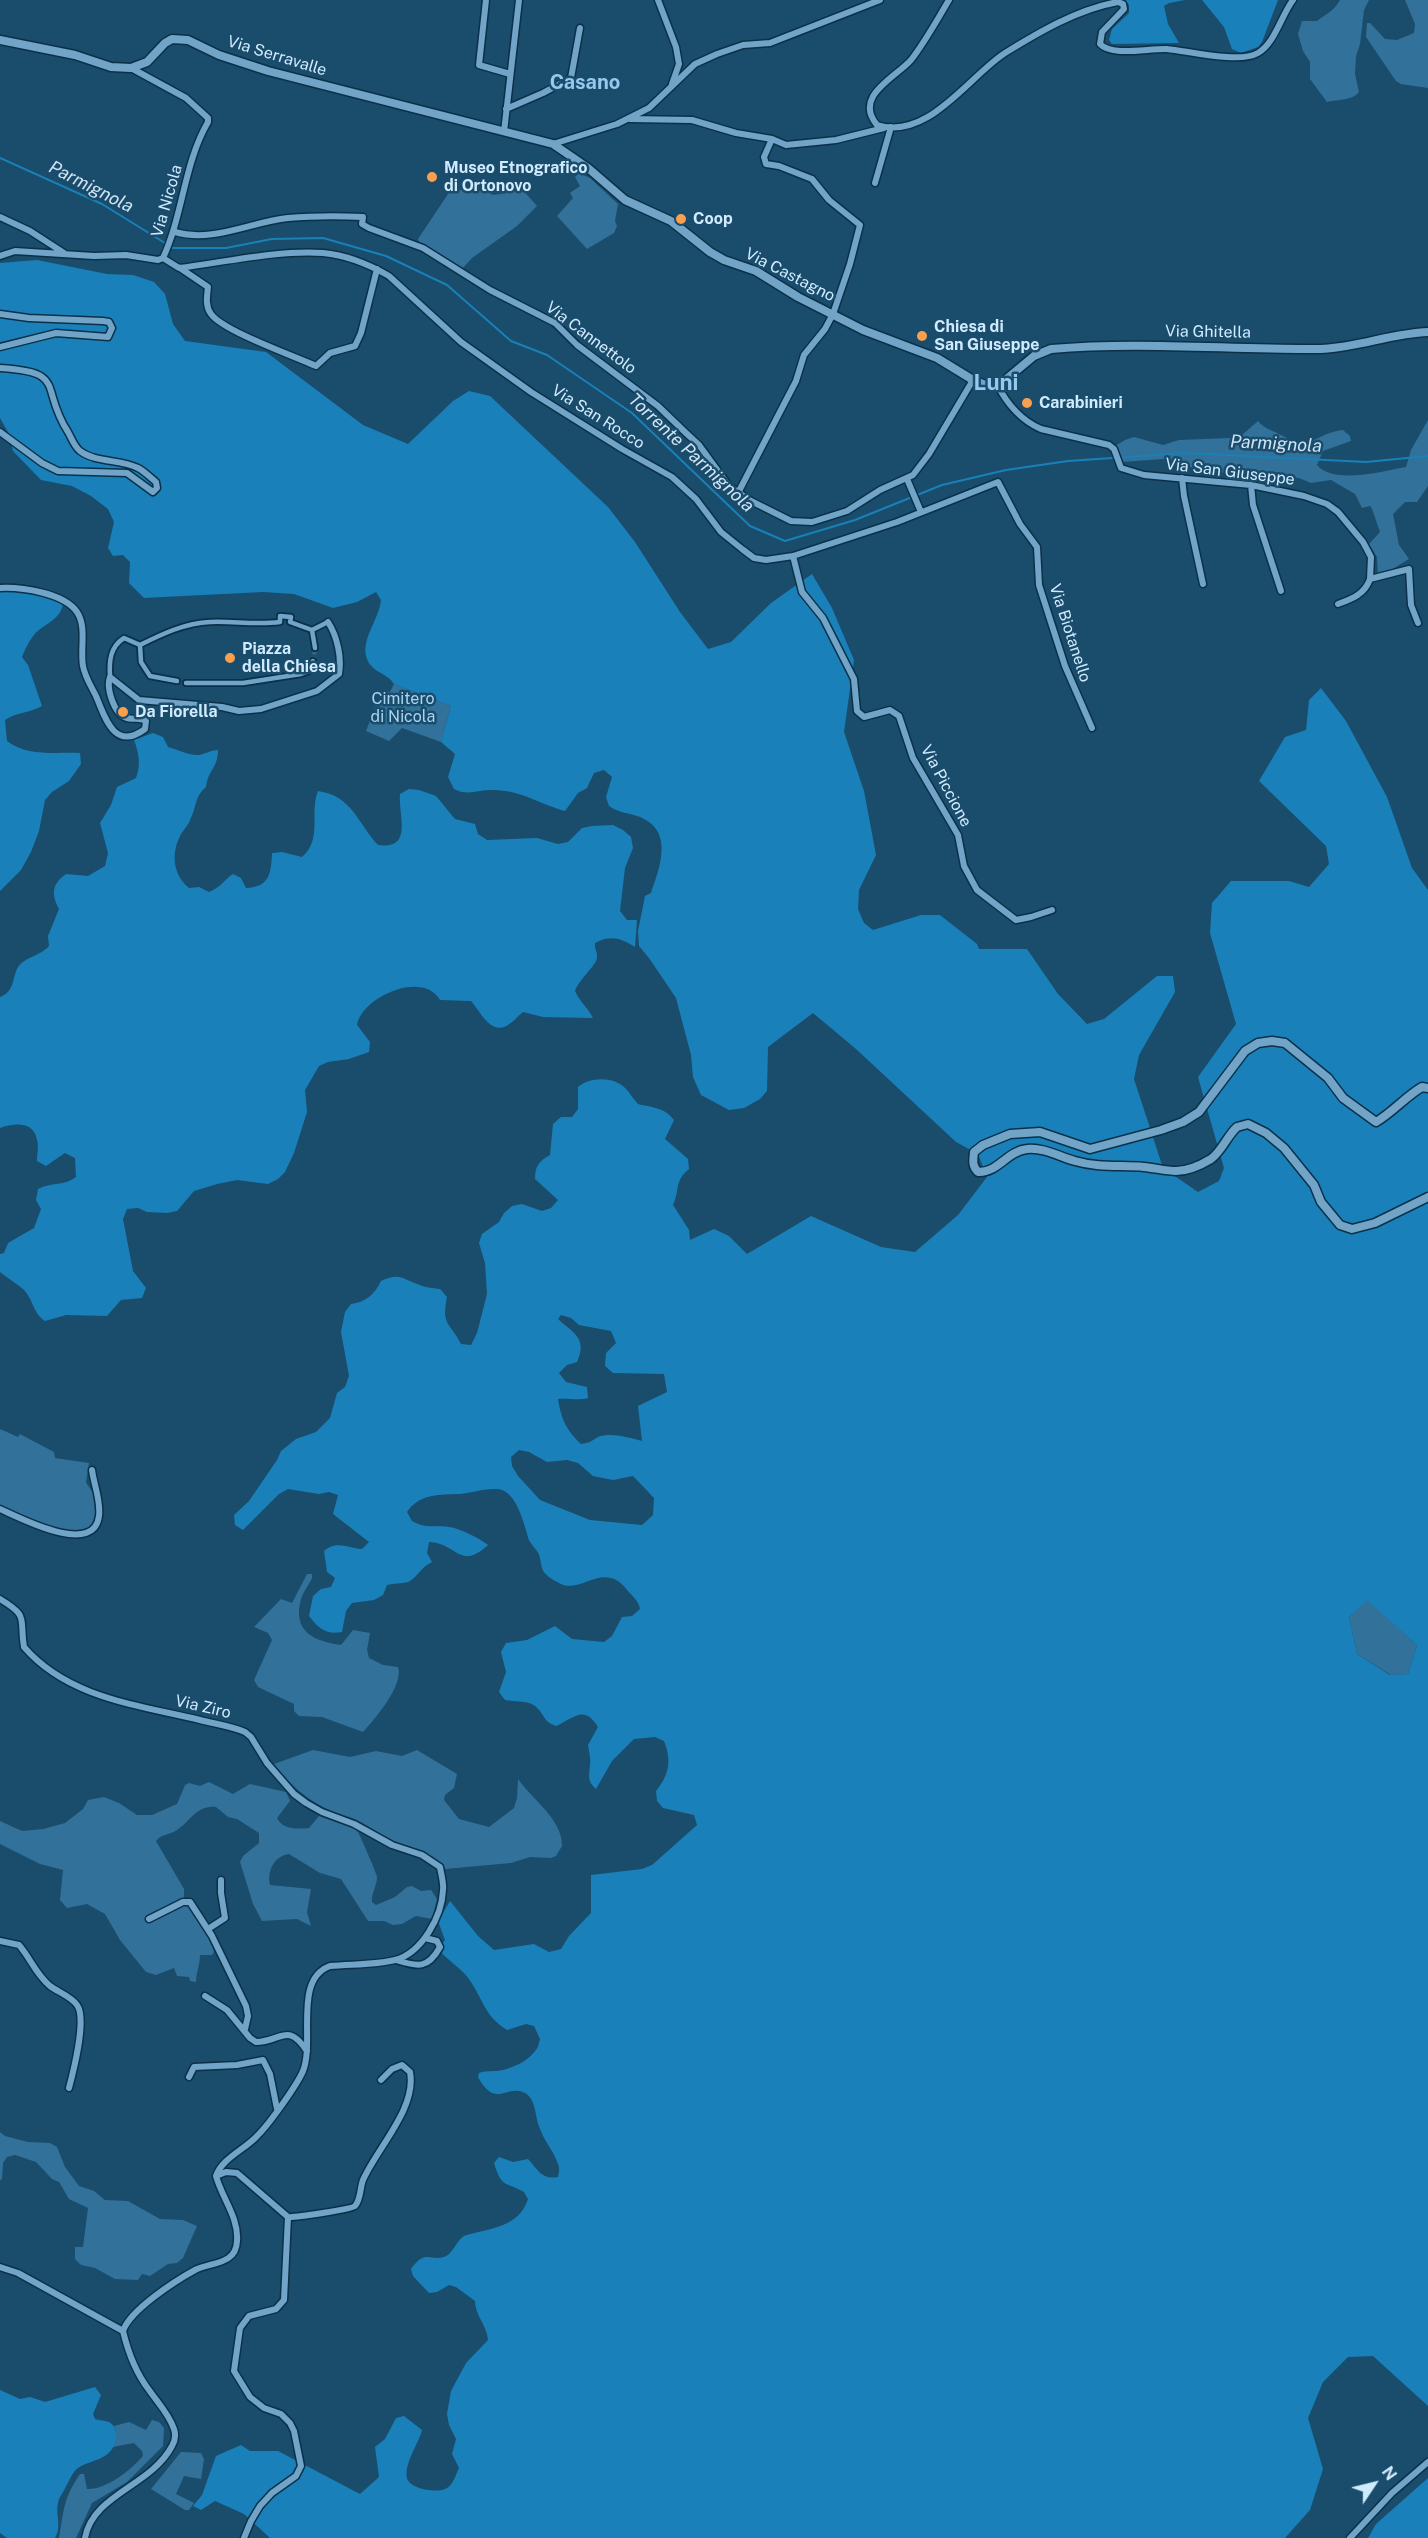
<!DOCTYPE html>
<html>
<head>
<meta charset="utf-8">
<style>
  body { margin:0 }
  #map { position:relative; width:1428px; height:2538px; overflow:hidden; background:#1a4c6c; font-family:"Public Sans",sans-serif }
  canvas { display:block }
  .north { position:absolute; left:1344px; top:2454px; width:60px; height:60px; -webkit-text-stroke:4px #1a4c6c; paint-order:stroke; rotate:55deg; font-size:16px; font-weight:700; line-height:24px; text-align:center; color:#d1ebfe }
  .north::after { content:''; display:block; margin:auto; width:21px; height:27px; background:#d1ebfe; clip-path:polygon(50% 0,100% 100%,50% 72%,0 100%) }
</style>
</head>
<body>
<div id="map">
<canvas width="1428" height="2538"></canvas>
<div class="north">N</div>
</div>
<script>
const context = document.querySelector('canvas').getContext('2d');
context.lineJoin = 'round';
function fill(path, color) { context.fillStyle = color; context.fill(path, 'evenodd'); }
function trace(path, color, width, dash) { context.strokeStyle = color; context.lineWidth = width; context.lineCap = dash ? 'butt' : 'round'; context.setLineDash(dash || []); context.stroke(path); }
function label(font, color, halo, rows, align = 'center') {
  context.font = font + ' "Public Sans",sans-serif'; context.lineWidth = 5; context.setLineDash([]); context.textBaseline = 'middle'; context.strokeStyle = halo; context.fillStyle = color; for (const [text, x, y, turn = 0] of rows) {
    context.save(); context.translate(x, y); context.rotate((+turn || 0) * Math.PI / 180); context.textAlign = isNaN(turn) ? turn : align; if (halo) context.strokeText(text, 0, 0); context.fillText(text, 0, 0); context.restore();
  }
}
fill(new Path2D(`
  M1340,0h29l-5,10 -4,34 -4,12 -1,18 4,18c-7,9 -21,7 -32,10l-17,-23v-17l-7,-11 -5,-17 4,-13h15c9,-7 17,-10 23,-21z
  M1405,0h23v88l-27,-4 -5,-3 -30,-44 1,-14h3l15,16 12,1 17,-7 1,-9z
  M579,173l11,5 28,26 -3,17 2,5 -3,7 -27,16 -30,-33 16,-18 -3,-5 10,-7 -5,-9z
  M507,187h13l17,19 -20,20 -45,32 -9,10 -44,-26 -1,-3 32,-48c13,-2 33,-3 43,4l14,-2z
  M1428,420v66l-11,16h-12l-12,12 6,31 10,14 -28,17h-3l-1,-19 -8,-13 11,-12 -8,-23 -2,-3 -8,2 -7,-14 -24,-14 -20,3 -12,-5 -52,-1 -62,-11 -21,-7 -43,3 -6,-16 10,-6 9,-3 29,8 16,-5 51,-2 12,-3 16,-14c6,7 13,9 21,13 36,19 32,0 64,-4l7,6 1,5 -28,10 -6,14c17,20 66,6 89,2l5,-17z
  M394,684l57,22 -10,36 -39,-14 -13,13 -23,-10 16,-41 8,2z
  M0,1429l18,8 2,-3 34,18 1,6 34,5 -3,19c2,5 8,10 10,16 2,6 2,17 -1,23 -14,27 -75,-5 -95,-14z
  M307,1574h5v4c-3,7 -9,14 -11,21 -9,33 13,42 40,46l12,-15 17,3 -3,17 2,8 14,7 15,2c6,18 -23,52 -35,65l-41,-15 -23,-1 -5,-5v-7l-36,-17 -4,-7 18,-40 -4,-7 -14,-6 27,-28 11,4z
  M1367,1599l50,46 -9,29 -17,1 -34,-21 -8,-37z
  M313,1750l37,7 26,-6 26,5 15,-6 40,24 -3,14 -9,7 -1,5 15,19 30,8 25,-19 3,-10 1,-19c14,20 45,41 44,67l-6,10 -5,2 -21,-1 -19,6 -66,6c-10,-17 -30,-18 -47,-26 -14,-6 -27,-16 -41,-23 -8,-4 -18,-5 -26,-9 -24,-11 -41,-26 -57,-47z
  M209,1782l24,12 17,-10 36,8 4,9 -13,17c6,12 20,11 32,10l10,-12 35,12 4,4c3,6 19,42 19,45 0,9 -6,16 -5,25l4,3 19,-8 12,-10 5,-1 9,5 10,-1 6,9 -5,20 -16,-3 -14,8 -9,1 -9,-4h-16l-27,-42 -21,-6 -31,-19c-15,2 -22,17 -19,31l41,4 -4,23 4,14 -14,-7 -35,2 -9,-17 -13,-42 3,-6 16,-13v-10l-22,-14 -9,-2 -12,-10c-20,-2 -25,14 -39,23 -7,5 -16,4 -21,11l28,48v9l25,38 5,16 -2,3h-12c0,10 -4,17 -4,27l-6,-1 -1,-4 -12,-1 -3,-8 -18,7 -10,-3 -26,-32 -15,-26 -18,-10 -20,4 -7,-8 3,-30 -23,-6 -40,-20v-23l22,10 21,-2 22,-6 18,-14 5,-9 16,-3 15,6 18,12h15l25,-11 8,-19 4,-2 11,3z
  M0,2132l5,4 23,6 22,1 7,4 8,20 14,19 15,5 11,9 23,1 32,18 23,1 14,6 -14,32 -6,5 -9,1 -18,12 -8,-2 -4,6 -23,-1 -20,-11 -14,-3 -6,-6v-12h8l5,-39 -19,-9 -10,-17 -7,-3 -16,-17 -21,-7 -8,2 -4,6 -1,16 -2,1z
  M152,2420l7,2 5,6 -1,18 -36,36 -35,21 -16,35h-17c5,-28 4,-39 21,-64h4l3,15c19,1 44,-19 56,-33l-1,-5 -8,-8 -22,4 4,-16 -2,-5 15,-4 17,8z
  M181,2452l20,1 3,6 -3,20 -17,-3 -8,18 18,9 -5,7h-4l-34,-21z`), '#327199');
fill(new Path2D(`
  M1125,0h60l-16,3 -5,3 4,18 11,19 -67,1 -3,-4 3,-11 17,-16v-8z
  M1202,0h76l-16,42 -4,5 -17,6 -9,-4 -8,-22z
  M37,260l70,14 26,1 21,7 11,12 8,30 12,17 81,11 97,73 45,19 45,-43 16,-10 21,5 118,111 27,35 45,70 28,37 23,-7 40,-39 41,-29 20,34 22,52 -10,72 20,59 12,64 -17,35 -1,19 6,14 9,7 48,-15h19l37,29 2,5h48l31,45 29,30 17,-5 53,-43h16l2,16 -36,63 -5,24 29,89 35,24 21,-11 5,-13 -26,-91 38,-53 -26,-91 2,-30 19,-22h58l20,6 20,-23 -3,-18 -67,-65 26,-44 21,-7 3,-30 12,-12 25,33 41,76 25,71 16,22v1516l-55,-50 -25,1 -25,25 -15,36 15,51 -13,41 -25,28h-1015l-26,-24 -29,-13 -14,9 -8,-4 9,-11 14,-39 25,-11 9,6h28l82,43 19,-17 -4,-30 10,-8 11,-21 8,-2 18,14c-3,13 -18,33 -15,48 2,11 32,16 40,10 6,-3 9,-14 12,-20l-7,-14 4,-15 -7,-14 -2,-11 4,-23 15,-28 22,-23c-1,-15 -13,-24 -13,-39l-19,-14 -7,-2 -12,7 -8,1 -16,-17 -2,-7c14,-20 19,-8 33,-12 9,-3 12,-16 20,-21 25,-8 55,-8 64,-37l-4,-7c-19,-11 -22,-3 -30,-29l5,-6 14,5 15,-3c10,11 14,21 30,18 1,-5 2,-8 0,-13 -4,-13 -15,-24 -19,-38 -4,-10 -3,-27 -14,-33 -19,-10 -29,17 -47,-16l1,-4c8,-3 16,-1 24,-3 14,-4 27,-10 35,-23l2,-8 -6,-13 -8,-2 -19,6c-22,-14 -23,-28 -36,-48 -8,-13 -23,-21 -33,-33l7,-9 -7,-19 12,-20 28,35 16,14 40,-6 15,8 12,-3 8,-13 22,-23v-38l51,-6 10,-4 45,-40 -3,-10 -31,-7 -6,-7 -1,-10c13,-16 16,-30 8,-50l-9,-4 -21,2 -22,22 -16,28c-9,-8 -7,-13 -6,-24 1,-6 -1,-14 -2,-20l10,-18c-14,-23 -24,-9 -42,-1 -14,-5 -11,-12 -21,-20 -8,-6 -21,-4 -30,-6l-6,-8 7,-20 -5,-20 5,-9 21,-3 28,-14 17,13 32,3 8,-6 10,-19 10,-1 8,-7c-2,-9 -6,-11 -12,-18 -24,-33 -47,5 -69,-8 -6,-3 -15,-8 -17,-15 -2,-6 -1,-11 -5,-17 -3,-4 -6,-7 -8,-11 -5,-15 -12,-50 -32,-51 -13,-1 -28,5 -41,5 -20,1 -36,0 -49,18l5,9c13,8 23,4 37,6 10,1 32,12 39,18 -28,26 -31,-2 -59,-3l-2,11 5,9c-11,5 -16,17 -24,20 -7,2 -14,1 -21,3l-4,10 -9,5 -22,3 -6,8 -4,21c-16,3 -24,-4 -33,-16l4,-20 8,-7 10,-2 4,-9 -8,-6 -3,-21c13,-11 23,-3 38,-2l7,-7 -36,-28 5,-19 -9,-3 -10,2 -31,-5 -9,5 -36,36 -8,-5 -1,-10 15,-14 28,-41 4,-9 15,-12 20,-7 14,-14 7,-25 8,-6 4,-11 -8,-44 4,-20 6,-8c15,-2 24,-10 30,-23 19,-9 21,-2 39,4 6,3 14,3 20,4l7,8c-6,29 3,25 14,47l10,1 6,-12 10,-39 -2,-31 -6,-20 3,-9 17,-12 5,-9 8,-7 10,-2 20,7 9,-3 7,-8 -23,-21c0,-13 4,-18 15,-24l3,-31 8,-7h11l6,-8v-22c12,-10 36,-11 48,2 4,4 7,10 12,15 15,4 26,3 36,16l-9,19 23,20 1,10c-15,12 -9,21 -16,36l16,25 1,10 24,-11 15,7 18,18 64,-38 70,31 34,5 43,-37 29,-38 -9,-23 -22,-12 -100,-93 -43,-36 -45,34 -1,44 -7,8 -16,9 -15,2 -28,-15 -8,-18 -2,-22 -15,-57 -27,-40 -10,-12 -1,-15 7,-35 6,-3c9,-26 23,-62 -11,-76 -10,-4 -22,-4 -31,-11l-3,-9 6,-20 -8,-7 -10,3 -7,15 -9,5 -13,18c-25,-7 -47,-22 -74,-21 -14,0 -24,6 -37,-1l-6,-12 7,-23 -14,-12 10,-36 -57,-22c-7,-11 -19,-11 -25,-21 -12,-20 10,-42 12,-63l-5,-8 -19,10 -24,6 -39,-14 -31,-2 -119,6 -15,-15 1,-21 -7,-7 -10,1 -5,-8 6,-26 -6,-13 -17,-13 -19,-10 -31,-6 -28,-29 -5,-19 -8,-14v-155zM561,1315l10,3 8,7 32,6 5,12 -10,10 -1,13 8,7 51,1 3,18 -29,14 4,35c-12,-3 -32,-9 -44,-4 -7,4 -8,6 -17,7 -15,-14 -20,-26 -23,-45 11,-1 19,2 30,-1l-1,-11 -21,-5 -7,-9 8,-8 10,-3c11,-24 -4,-29 -19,-43zM519,1450l10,2 18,10 20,-2 11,3 15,13 20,4 20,-4 21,22 -1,17 -11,10 -52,-5 -50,-20 -22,-24 -6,-10 -1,-9zM1367,1600l50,45 -9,29 -18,1 -33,-21 -8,-37z
  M8,589l41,8 14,7c-3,17 -19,19 -29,31 -5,6 -9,14 -12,22l6,8 14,41c-12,7 -26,6 -37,14l2,21c20,16 49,11 73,12l1,11 -12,17 -17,11 -7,8 -6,31 -8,21 -10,18 -21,21v-299z
  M153,733l10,4 5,10c9,2 21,9 31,8 6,-1 12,-5 19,-5 0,18 -10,20 -12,37 -12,10 -9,20 -16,33 -2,6 -7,10 -10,16 -9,18 -7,39 9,52l10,-1 10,5c11,-4 15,-12 24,-18l8,4 5,10c24,-1 25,-15 26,-35l10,-1 20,5c21,-18 7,-44 16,-66 34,5 39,31 60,54 36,5 20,-30 22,-51l9,-5 10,1 17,6 19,23 20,5 3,10 9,6 50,-2 21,6 10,-2 14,-14 10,-2 21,-1 10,5 8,7 2,11 -8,20 -5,43 7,9h10l-2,27c-15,-9 -24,-12 -40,-4 -1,5 3,10 2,15 -1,8 -18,21 -22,33 5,11 13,17 18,27l-50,-1 -20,-5c-5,4 -10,10 -15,13 -17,11 -28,-14 -37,-24l-31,-1c-17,-30 -78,-3 -83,25l13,17 -1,10 -20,7 -21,3 -9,4 -14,24 2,22 -13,41 -9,19 -7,7 -10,5 -31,-4 -20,4 -23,7 -17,20 -10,2 -20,-1 -9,-4 -11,1 -4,10 10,52 13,17 -4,10 -21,2 -14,16 -41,-1 -21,6c-13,-9 -11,-21 -22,-32 -7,-6 -16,-11 -23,-17v-18l4,-1 4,-10 26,-15 7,-19 -5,-9 2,-11c13,-7 27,-3 38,-12l-1,-19 -10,-5 -19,13 -9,-5c0,-7 2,-15 0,-21 -3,-19 -23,-17 -37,-12v-131c14,-5 12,-17 17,-28 6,-12 24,-13 32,-23l-1,-10 11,-27c-8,-15 -7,-25 7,-35l22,2 17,-10 3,-13 -8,-30 11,-18 6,-18 19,-9c5,-13 3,-25 -2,-38z
  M95,2387l6,8 -8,19 2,5c5,2 9,1 14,3 4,2 7,7 7,11 1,31 -32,25 -42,39 -5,7 -9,18 -14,25 -7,14 3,28 -5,41h-48l-7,-5v-143l20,9 10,-2 15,5z
  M1428,2478v60h-60l8,-14z`), '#1a80b9');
trace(new Path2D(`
  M0,158l102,46 71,44h53l46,-9 51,-1 63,18 61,29 64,56 36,14 85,58 118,113 35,15 70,-21 87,-35 64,-15 62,-9 118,-8 180,9 62,-6`), '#1980b8', 2);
trace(new Path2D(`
  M313,661l2,-13`), '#356482', 4.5, [4.5, 2]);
const pedestrian = new Path2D(`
  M312,630l3,18
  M140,645c22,-11 45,-22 70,-23 23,-1 46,3 70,0v-6l11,1 -1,5 22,8 16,-8
  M110,677c-1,-16 0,-30 14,-39l16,7 1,17 9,14 27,5
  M186,683h57l58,-9 8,-3 4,-10`);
const minor = new Path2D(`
  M486,0l-7,65 31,9
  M658,0l18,47 3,17 -7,20
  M949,0c-12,20 -24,42 -38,60 -16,18 -58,36 -34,65 51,16 91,-48 128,-72 34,-21 73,-44 113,-51l5,2 1,5 -22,23 -2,12c12,13 49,4 67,5 22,2 72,15 91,4 17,-10 23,-37 35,-53
  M131,68l55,30 22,20v4c-24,41 -25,93 -45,136
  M506,109l37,-16 28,-15 9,-50
  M630,119l62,1 44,13 36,6 14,6 50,-5 48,-12
  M504,132l15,-132
  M553,144l64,-20 32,-16 46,-44 22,-10 26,-9 27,-2 110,-43
  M875,183l16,-56
  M0,217l30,14 34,22
  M175,232c38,11 75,-10 113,-14 25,-2 50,-2 75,-1l-1,7 7,4 54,20 67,42 65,33 22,22 81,61 28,27 13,12 30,41 22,15 40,20 21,1 35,-11 33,-21 33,-15 16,-21 44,-74
  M0,256l15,-5 79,5 32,-1 32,5 5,-2
  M163,258l16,10c47,-6 97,-18 144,-15 22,2 47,12 66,23l72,66 70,50 91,57 50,28 24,22 25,33 21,17 12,9 12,2 27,-4 104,-34 101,-40 22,42 17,23 2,38 26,81 27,62
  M180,268l28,19c-1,9 -3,19 3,27 12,17 83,42 105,52l14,-13 25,-7 6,-13 16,-64
  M0,314l29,4 74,3 6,1 3,6 -4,9 -52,-4 -56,14
  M0,368c68,4 39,19 68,64 4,7 6,14 12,19 16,12 41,8 58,17 6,3 13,10 18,14l1,6 -4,4 -26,-19 -69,-2 -16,-8 -42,-31
  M998,386c9,18 24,35 43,43l68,16 5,4 7,19 23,7 107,10 53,11 23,8 11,8 25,30 8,15 -1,22 39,-10 2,36 7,18
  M1182,478l2,18 19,88
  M907,479l14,33
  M1251,485l2,20 28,86
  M738,493l58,-112 8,-26 21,-26 8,-15 17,-50 10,-39 -31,-25 -17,-21 -33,-13 -13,-2 -2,-7 8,-18
  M793,556l9,36 21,26 31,61 3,32 7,6 26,-7 9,6 14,42 45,77 6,31 13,24 39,30 15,-3 21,-7
  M0,588c22,-1 64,5 77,24 10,15 3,37 6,54 2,11 8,20 13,30 9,21 18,56 49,33l1,-8c-6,-4 -12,-1 -19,-3 -13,-3 -21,-30 -17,-41l29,23 83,7 17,4 22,-2 56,-18 22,-17c3,-17 -2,-38 -11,-52
  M1338,604c14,-5 27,-10 32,-25
  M0,1509c20,9 94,48 99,7 2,-15 -5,-31 -7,-46
  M0,1599c30,18 19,19 24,48 44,51 114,58 176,73 15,4 31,6 45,12l6,5 16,26 27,31 12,9 16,9 32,12 38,21 30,10 18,12c1,7 4,16 3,23 -1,26 -21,63 -48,70 -20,5 -44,4 -65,6 -37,13 -15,76 -27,105 -6,14 -33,52 -45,64 -12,14 -36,23 -42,41 6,22 23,42 21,65 -1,24 -26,21 -42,29 -20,11 -65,40 -72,61 5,21 13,42 26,59 9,13 20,24 25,39 2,6 1,12 -2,17 -21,40 -79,48 -87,92
  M149,1919l34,-17h7l22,34 34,70 2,10 -3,13
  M208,1929l17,-11 -4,-25v-13
  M0,1941l19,4c12,14 16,28 31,41 8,6 22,11 27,19 10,13 -4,68 -8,83
  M396,1960c22,7 32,9 44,-13l-3,-6 -12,-3
  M205,1996l22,14 23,28 6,4c25,0 31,-21 51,9
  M189,2077l5,-10 43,-2 26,-5 7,14 7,35
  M216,2176l10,-4 11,1 51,44c6,1 64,-8 67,-11 6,-6 5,-19 8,-26 14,-32 54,-72 47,-108l-8,-7 -10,4 -11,11
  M0,2267l18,6 105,58
  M244,2538l7,-17 9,-15 12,-13 24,-17 5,-10 -7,-35 -4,-8 -9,-9 -17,-6 -14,-11 -16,-26 6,-43 9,-12 27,-7 8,-9 4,-83
  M1350,2538l42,-45 36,-31`);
const tertiary = new Path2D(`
  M0,40l75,15 36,12 20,1 16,-6 18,-19 7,-4 16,1 31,15 49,16 285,73 35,24 37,32 46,21 39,31 14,8 32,11 42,26 65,33 74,28 36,22 15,6h10l36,-30 17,-7c89,-8 180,1 269,0 37,-1 72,-16 108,-17
  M1428,1088l-6,-1c-17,10 -29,25 -46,35l-33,-24 -15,-20 -43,-35 -13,-2 -14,2 -13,8 -46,61 -16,10 -22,8 -71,19 -50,-17 -30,2 -27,11 -9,7c-1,9 -2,14 4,20 20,1 29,-21 49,-23 16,-2 33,8 48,12 24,7 46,4 69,6 11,1 22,4 32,4 12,0 25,-6 35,-12 11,-8 16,-23 26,-32l11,-3 18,9 18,15 30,37 7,17 19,23 12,4 23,-6 53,-26`);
trace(pedestrian, '#0a3149', 8);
trace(minor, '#0a3149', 9);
trace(tertiary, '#0a3149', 11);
trace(pedestrian, '#71a4c7', 4.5);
trace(minor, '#71a4c7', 6);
trace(tertiary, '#71a4c7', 8);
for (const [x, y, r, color] of [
  [432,177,6,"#fa9f4e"],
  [681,219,6,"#fa9f4e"],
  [922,336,6,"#fa9f4e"],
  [1027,403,6,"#fa9f4e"],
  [230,658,6,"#fa9f4e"],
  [123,712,6,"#fa9f4e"]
]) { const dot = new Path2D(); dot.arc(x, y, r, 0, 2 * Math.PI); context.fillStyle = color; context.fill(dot); trace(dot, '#1a4c6c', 2); }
label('16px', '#d1ebfe', '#1a4c6c', [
  ["Via Serravalle",277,56,17],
  ["Via Nicola",167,201,-74],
  ["Via Castagno",790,275,27],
  ["Via Ghitella",1208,332,1],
  ["Via Cannettolo",591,338,37],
  ["Via San Rocco",598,417,32],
  ["Via San Giuseppe",1230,472,7],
  ["Via Biotanello",1070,633,72],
  ["Via Piccione",946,786,62],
  ["Via Ziro",203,1707,13]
]);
label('bold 16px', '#d1ebfe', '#1a4c6c', [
  ["Museo Etnografico",444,168],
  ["di Ortonovo",444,186],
  ["Coop",693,219],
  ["Chiesa di",934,327],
  ["San Giuseppe",934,345],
  ["Carabinieri",1039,403],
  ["Piazza",242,649],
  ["della Chiesa",242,667],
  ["Da Fiorella",135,712]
], 'left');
label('16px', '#aad4f2', '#1a4c6c', [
  ["Cimitero",403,699],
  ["di Nicola",403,717]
]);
label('italic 18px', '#cfe4f4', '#1a4c6c', [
  ["Parmignola",91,187,27],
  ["Parmignola",1276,444,3],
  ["Torrente Parmignola",691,453,43]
]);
label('bold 20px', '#96c9ee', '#1a4c6c', [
  ["Casano",585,83]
]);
label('bold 22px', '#96c9ee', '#1a4c6c', [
  ["Luni",996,383]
]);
</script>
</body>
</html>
